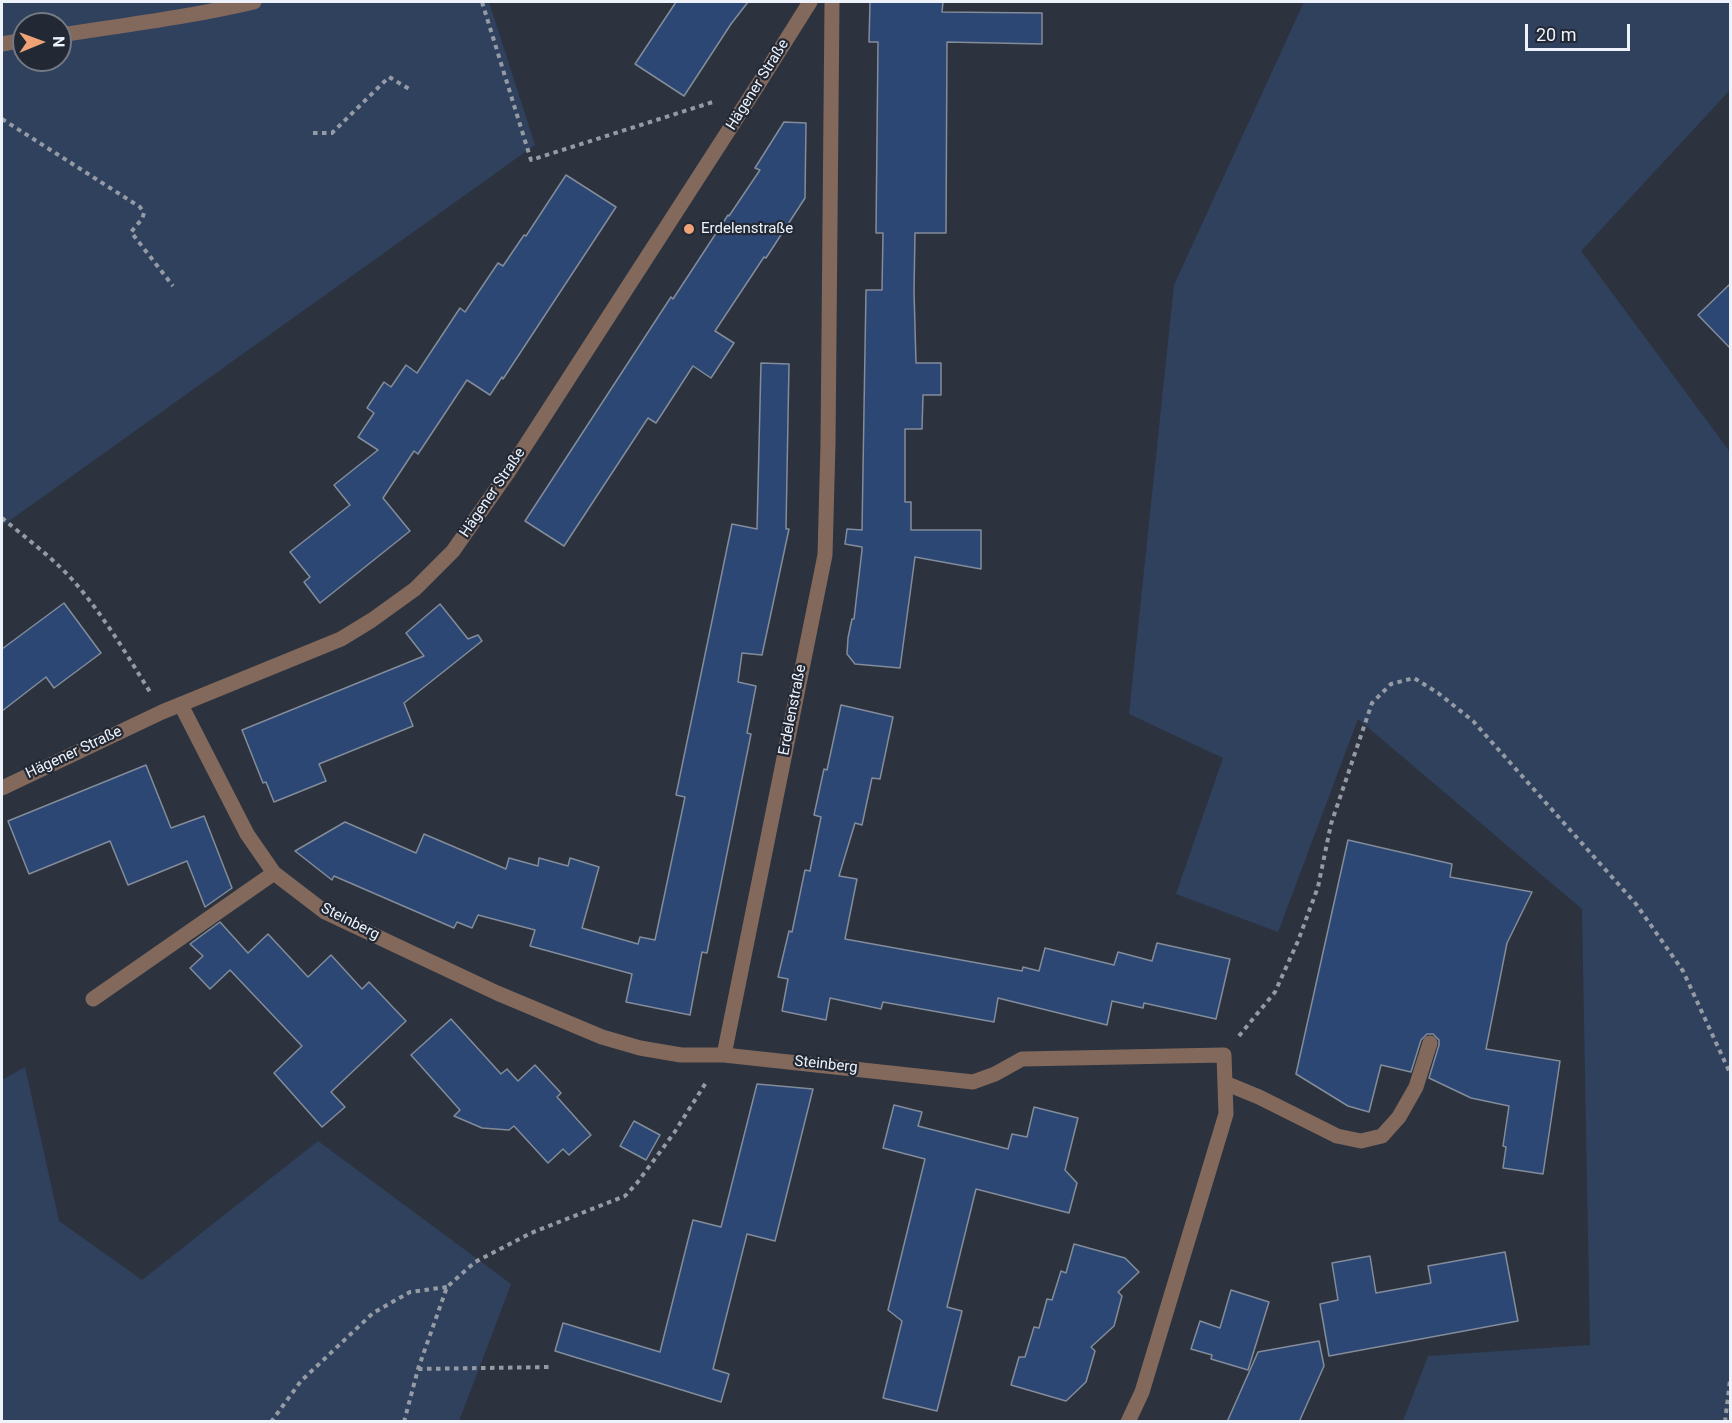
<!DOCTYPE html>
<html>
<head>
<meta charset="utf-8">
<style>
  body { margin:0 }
  #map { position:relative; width:1732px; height:1423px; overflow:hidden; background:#2c333f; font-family:Roboto,sans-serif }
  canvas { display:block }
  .frame { position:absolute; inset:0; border:3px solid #eef3fb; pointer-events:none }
  .north { position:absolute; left:12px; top:12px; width:60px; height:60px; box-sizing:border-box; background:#222935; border:2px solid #747a84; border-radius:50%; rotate:89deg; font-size:16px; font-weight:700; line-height:24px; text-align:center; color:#eef3fb }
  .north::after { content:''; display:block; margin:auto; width:21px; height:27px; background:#efa377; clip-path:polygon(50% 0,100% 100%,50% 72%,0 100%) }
  .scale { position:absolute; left:1525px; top:24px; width:105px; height:27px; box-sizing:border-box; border:3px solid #eef3fb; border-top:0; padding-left:8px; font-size:18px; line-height:21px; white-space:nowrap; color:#eef3fb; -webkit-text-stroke:4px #222935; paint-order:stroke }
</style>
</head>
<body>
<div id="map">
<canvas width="1732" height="1423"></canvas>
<div class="frame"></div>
<div class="north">N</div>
<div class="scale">20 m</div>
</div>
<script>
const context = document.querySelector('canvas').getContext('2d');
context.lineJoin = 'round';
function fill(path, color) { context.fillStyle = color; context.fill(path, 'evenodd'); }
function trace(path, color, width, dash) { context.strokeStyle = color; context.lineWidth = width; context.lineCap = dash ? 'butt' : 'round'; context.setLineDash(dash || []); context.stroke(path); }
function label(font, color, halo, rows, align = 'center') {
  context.font = font + ' Roboto,sans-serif'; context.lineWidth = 4.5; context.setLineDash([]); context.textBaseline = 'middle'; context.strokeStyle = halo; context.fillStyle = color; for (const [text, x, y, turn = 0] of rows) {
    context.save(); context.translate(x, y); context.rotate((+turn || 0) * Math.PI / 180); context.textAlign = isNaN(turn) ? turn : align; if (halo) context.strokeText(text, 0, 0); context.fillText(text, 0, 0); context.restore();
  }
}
fill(new Path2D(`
  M2,2h487l46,143 -533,381zM24,24h36v36h-36z
  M1304,2h426v88l-149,161 149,201v969h-327l25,-65 162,-11 -8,-436 -224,-190 -80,213 -102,-38 47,-136 -94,-44 45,-429z
  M25,1067l34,154 83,59 176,-139 193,143 -52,137h-457v-341z`), '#30415e');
const building = new Path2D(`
  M676,2h72l-17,22 -47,72 -49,-32z
  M870,2h73l-1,10 100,1v31l-95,-2 -1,191h-31l-1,58 2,72h25v32h-18l-1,34h-17v73h6v28h70v39l-66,-12 -15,111 -45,-4 -8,-10 1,-16 4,-19h2l8,-69v-3l-17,-3 2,-15 15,1 4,-240h16l1,-57h-7l2,-191h-9z
  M784,122l22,1 -1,75 -39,60 -2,-1 -49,74 19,12 -23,35 -18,-12 -37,57 -8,-5 -84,128 -39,-25 146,-224 2,2 55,-84 1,1 31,-46 -5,-2z
  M566,175l50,32 -113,172 -1,-2 -12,18 -23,-15 -49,74 -4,-3 -31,47 27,33 -90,72 -16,-21 6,-5 -20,-25 60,-47 -16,-20 44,-35 -20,-13 16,-24 -7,-5 17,-26 7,5 15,-22 11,8 43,-65 5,4 33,-49 5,3 21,-31 2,1z
  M1731,283v66l-33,-34z
  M761,363l28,1 -3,165h3l-27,126 -20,-2 -4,29 18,4 -9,47 4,1 -44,219 -5,-1 -12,63 -64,-13 6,-28 -102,-28 5,-16 -57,-15 -6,13 -15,-6 -3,6 -120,-52 -2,4 -37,-29 50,-29 71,31 8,-19 82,35 3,-11 29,8 1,-8 29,8 2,-8 29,9 -17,61 56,16 2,-7 15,3 30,-143 -9,-2 56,-271 25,5z
  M64,603l37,50 -47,35 -8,-11 -44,34v-62z
  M440,604l28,35 10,-4 4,6 -78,62 9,23 -94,38 7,17 -52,21 -8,-20 -3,1 -21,-53 182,-74 -18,-23z
  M841,705l52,12 -13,62 -8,-1 -10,47 -7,-2 -16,53 18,3 -12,60 177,32 1,-4 16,4 6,-23 69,17 4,-13 34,9 5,-18 73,16 -14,60 -72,-16 -1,5 -31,-7 -5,24 -109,-27 -4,24 -111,-20 -2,7 -51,-11 -4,22 -44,-9 6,-32 -10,-2 11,-46 3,1 13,-62 5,1 11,-54 -7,-2 10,-46 3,1z
  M146,765l25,63 33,-12 28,72 -27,19 -18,-46 -59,24 -18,-44 -81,33 -21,-53z
  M1348,840l104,24 -2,13 82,15 -25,51 -21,106 74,12 -17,113 -40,-6 3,-21 -3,-1 6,-40 -38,-8 -42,-20 10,-33v-5l-6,-6h-6l-6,6 -10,32 -30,-7 -12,47 -21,-6 -52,-32z
  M220,922l28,31 20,-19 40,43 23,-22 31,34 7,-7 37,39 -75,71 14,15 -23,20 -48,-54 28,-27 -72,-76 -20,19 -20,-21 13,-12 -13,-12z
  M451,1019l50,55 6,-5 11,12 17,-16 26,28 -4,4 34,38 -22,20 -6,-6 -15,14 -34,-37 -5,4 -27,-2 -28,-12 6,-6 -49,-55z
  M757,1084l56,5 -38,152 -28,-7 -34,135 16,5 -8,28 -166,-51 8,-28 97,29 33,-132 28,7z
  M894,1105l28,7 -4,14 90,23 4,-15 15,3 7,-30 44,11 -13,52 12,13 -8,30 -93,-24 -29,118 15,4 -25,100 -54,-13 19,-77 -14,-11 37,-151 -42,-11z
  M634,1121l26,14 -14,25 -26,-14z
  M1074,1244l51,14 14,14 -21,20 4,4 -8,30 -23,21 4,4 -9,31 -20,19 -55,-16 8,-28h6l9,-30 5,1 8,-29 5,1 9,-29 5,2z
  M1505,1252l13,69 -189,35 -9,-52 18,-4 -6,-37 38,-7 6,37 55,-10 -3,-17z
  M1231,1290l38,12 -21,68 -37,-11 1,-4 -21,-6 9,-28 20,7z
  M1319,1341l5,25 -25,56h-72l31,-70z`);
fill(building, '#2c4774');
trace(building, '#838c9a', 1.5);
trace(new Path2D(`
  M482,2l49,158 185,-59
  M2,119l138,88 4,6 -2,6 -11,13 42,54
  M313,133h19l57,-56 22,13
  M2,518c24,20 56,44 75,67 28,33 50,70 73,107
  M1239,1036l36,-44 23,-51 20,-54 13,-63 41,-121 19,-19 23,-6 24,15 35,28 163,183 47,67 47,102
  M418,1369l133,-2
  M271,1422l30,-41 72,-68 37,-21 37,-5
  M404,1422l14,-53 29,-82 28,-25 56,-29 94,-37 12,-13 37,-50 33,-52
  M1725,1422l5,-42`), '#959ba5', 4, [4.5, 4.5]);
trace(new Path2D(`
  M60,35c65,-10 130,-18 194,-33
  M2,44l22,-4
  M181,705l66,129 27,39 51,39 172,81 105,44 38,11 41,7h43l249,27 22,-8 27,-15 202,-4 2,59 -84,278 -14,30
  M2,788l160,-76 179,-73 31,-19 43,-31 38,-38 56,-80 247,-383 54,-86
  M93,999l181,-126
  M724,1055l101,-500 3,-111 4,-442
  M1225,1083l34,14 78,39 24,5 21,-5 17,-19 17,-30 14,-44`), '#82695c', 15);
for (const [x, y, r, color] of [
  [689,229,6,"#efa377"]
]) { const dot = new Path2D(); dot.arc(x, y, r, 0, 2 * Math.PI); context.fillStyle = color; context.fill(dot); trace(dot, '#222935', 2); }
label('15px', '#eef3fb', '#222935', [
  ["Hägener Straße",758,85,-58],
  ["Hägener Straße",493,493,-56],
  ["Erdelenstraße",793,710,-79],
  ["Hägener Straße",74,753,-25],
  ["Steinberg",350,922,27],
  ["Steinberg",826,1065,6]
]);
label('15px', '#eef3fb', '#222935', [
  ["Erdelenstraße",701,229]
], 'left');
</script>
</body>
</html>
